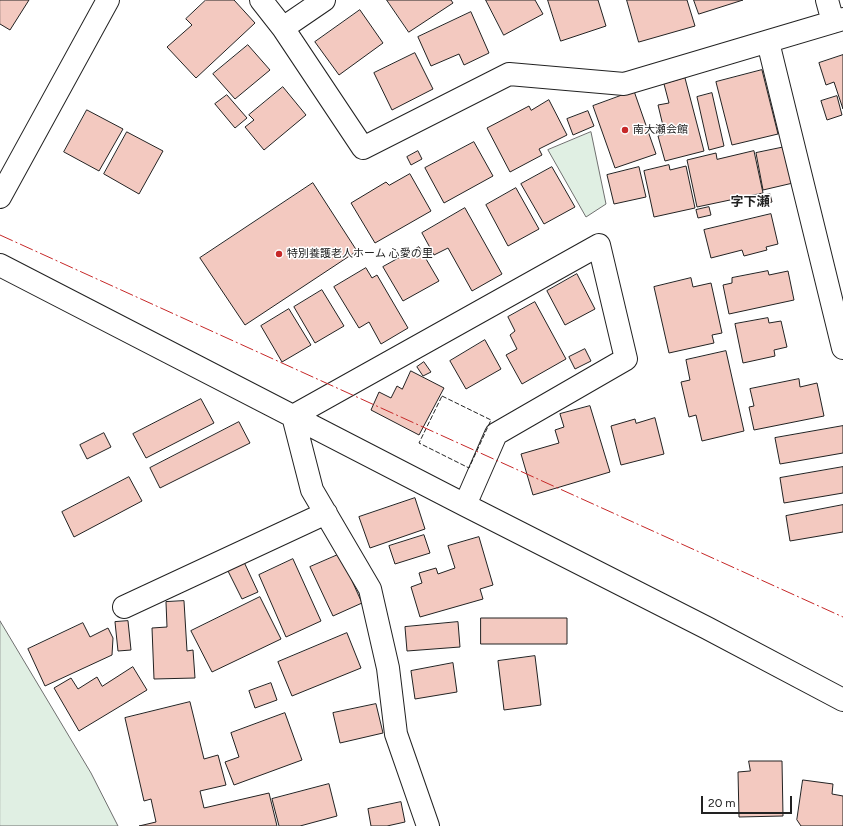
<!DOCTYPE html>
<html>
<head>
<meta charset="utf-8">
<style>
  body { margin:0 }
  #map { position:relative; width:843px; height:826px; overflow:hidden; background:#fff; font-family:Figtree,sans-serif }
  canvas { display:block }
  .scale { position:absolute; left:701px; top:796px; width:91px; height:18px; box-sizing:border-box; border:2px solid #222; border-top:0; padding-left:5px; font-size:12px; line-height:14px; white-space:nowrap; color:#222; -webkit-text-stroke:3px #fff; paint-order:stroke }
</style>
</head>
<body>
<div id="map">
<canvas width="843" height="826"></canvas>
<div class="scale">20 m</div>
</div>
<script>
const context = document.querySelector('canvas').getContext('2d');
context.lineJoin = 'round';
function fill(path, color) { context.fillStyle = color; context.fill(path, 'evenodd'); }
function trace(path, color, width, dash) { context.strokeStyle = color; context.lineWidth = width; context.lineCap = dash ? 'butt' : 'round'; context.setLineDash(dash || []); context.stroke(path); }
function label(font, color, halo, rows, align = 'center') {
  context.font = font + ' Figtree,"Noto Sans JP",sans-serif'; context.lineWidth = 3; context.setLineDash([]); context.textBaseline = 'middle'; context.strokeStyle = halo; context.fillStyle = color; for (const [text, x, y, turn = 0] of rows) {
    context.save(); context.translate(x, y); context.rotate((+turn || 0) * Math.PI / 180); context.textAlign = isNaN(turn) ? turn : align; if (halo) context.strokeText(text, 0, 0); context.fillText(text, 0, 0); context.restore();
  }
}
const green = new Path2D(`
  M591,132l15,72 -20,13 -38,-67z
  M0,621l91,152 27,53h-118z`);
fill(green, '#e0efe3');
trace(green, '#6f6f6f', 1);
const building = new Path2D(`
  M0,0h29l-19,30 -10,-6z
  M206,0h28l21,23 -59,55 -29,-31 25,-22 -6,-6z
  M387,0h64l2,3 -44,29z
  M486,0h49l8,14 -39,21z
  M548,0h50l8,26 -45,15z
  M627,0h60l8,26 -56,16z
  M694,0h49l-44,14z
  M360,10l23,33 -44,32 -24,-33z
  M471,12l18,41 -25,12 -5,-11 -28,12 -13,-29z
  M248,45l22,25 -35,29 -22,-25z
  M415,53l18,36 -41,21 -18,-37z
  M843,55v54l-9,-27 -8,3 -7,-22z
  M762,70l16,64 -46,11 -16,-63z
  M685,78l19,73 -39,10 -7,-25 7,-2 -7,-29 11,-2 -5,-19z
  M283,87l23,28 -42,35 -19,-23 9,-7 -5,-5z
  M634,91l22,63 -41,14 -22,-62z
  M712,93l12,53 -15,4 -12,-53z
  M227,95l20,23 -12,10 -20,-24z
  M837,96l5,19 -15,5 -6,-19z
  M549,100l18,35 -28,14 3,6 -32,17 -23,-44 42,-22 2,4z
  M87,110l36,19 -24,42 -35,-19z
  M588,111l6,15 -21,9 -6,-16z
  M127,132l36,19 -24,43 -35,-20z
  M474,142l19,34 -49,27 -19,-35z
  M785,147l8,36 -30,7 -7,-37z
  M418,151l4,8 -11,6 -4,-8z
  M754,151l9,42 -66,14 -10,-47 29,-7 1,6z
  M669,165l1,5 16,-4 9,42 -41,9 -10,-46z
  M552,167l23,40 -31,17 -23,-40z
  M639,167l7,30 -32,7 -7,-29z
  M410,174l21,37 -56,32 -24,-40 35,-21 3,3z
  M313,183l44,68 -112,74 -45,-67z
  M516,188l23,41 -31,17 -22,-41z
  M770,194l2,8 -13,3 -2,-8z
  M709,207l2,8 -13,3 -2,-8z
  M465,208l37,66 -30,17 -24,-43 -14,7 -12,-22z
  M771,214l7,30 -12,3 1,3 -23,6 -2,-6 -31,8 -7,-28z
  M419,247l20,34 -36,20 -20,-34z
  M366,268l6,10 5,-3 31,53 -27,16 -12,-22 -10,6 -25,-41z
  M768,271l1,4 19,-4 6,29 -65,14 -6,-29 9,-2v-5z
  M577,274l18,35 -30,16 -18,-34z
  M691,278l2,9 18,-4 11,50 -10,2 2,8 -45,10 -15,-66z
  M322,290l22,36 -29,17 -21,-36z
  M535,302l31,57 -44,25 -16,-29 11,-6 -7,-14 5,-4 -7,-14z
  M289,309l22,36 -29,17 -21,-36z
  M768,318l1,5 12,-2 6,26 -13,3 1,6 -32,7 -8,-39z
  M485,340l16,29 -35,20 -16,-28z
  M585,349l6,12 -16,8 -6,-12z
  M726,351l18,80 -42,10 -6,-26 -7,2 -8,-35 9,-2 -4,-20z
  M424,362l7,10 -8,4 -6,-9z
  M411,371l33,17 -25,47 -48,-25 8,-18 12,6 6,-12 5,3z
  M799,379l1,8 17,-4 7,33 -70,14 -5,-23 5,-1 -4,-17z
  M201,399l13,24 -68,35 -13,-24z
  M590,406l20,66 -77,23 -12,-41 38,-11 -4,-13 9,-3 -4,-13z
  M655,418l9,36 -43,11 -10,-39 24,-7 1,4z
  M239,422l11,21 -90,45 -10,-20z
  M843,426v27l-63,11 -5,-26z
  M104,433l7,14 -24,12 -7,-14z
  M843,467v26l-59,10 -4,-25z
  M129,477l13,24 -68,36 -12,-25z
  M415,498l10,31 -55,19 -11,-31z
  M843,505v27l-53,9 -4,-25z
  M424,535l6,18 -35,11 -6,-18z
  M479,537l14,48 -13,4 3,10 -63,18 -9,-30 11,-4 -3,-10 17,-5 2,6 17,-6 -7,-22z
  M340,554l22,49 -29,13 -23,-49z
  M293,559l28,62 -35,16 -27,-62z
  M244,562l14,30 -16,7 -15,-30z
  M260,597l21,42 -69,33 -21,-41z
  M184,601l3,50 6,-1 2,28 -41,1 -2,-51 15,-1 -1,-25z
  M481,618h86v26h-86z
  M128,621l3,29 -13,1 -3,-29z
  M458,622l2,25 -53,4 -2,-24z
  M83,623l7,14 18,-9 5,10 -1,17 -67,31 -17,-37z
  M347,633l14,35 -69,28 -14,-34z
  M535,656l6,49 -37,5 -6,-49z
  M453,663l4,29 -42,7 -4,-28z
  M133,667l14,23 -68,41 -25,-43 17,-10 7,11 19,-12 5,9z
  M271,683l6,17 -22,8 -6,-17z
  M190,702l14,57 14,-4 8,30 -26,6 4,17 65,-15 8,33h-138l17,-4 -5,-23 -7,2 -19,-83z
  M376,704l7,29 -43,10 -7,-30z
  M285,713l17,47 -68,25 -9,-23 14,-5 -8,-24z
  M749,761h33l1,55 -44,1 -1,-45 12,-1z
  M803,780l30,4 -1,10 11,2v30h-42l-4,-6z
  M329,784l8,32 -37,10h-21l-7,-27z
  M401,802l4,20 -18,4h-16l-3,-17z`);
fill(building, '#f3c9c0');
trace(building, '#222', 1);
const minor = new Path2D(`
  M261,0l22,28 80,120 146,-74 115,10 219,-65
  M827,0l6,22
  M283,28l41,-28
  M768,42l75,306
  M0,197l108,-197
  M0,265l465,240 242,123 136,72
  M293,416l306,-171 27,114 -130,75 -31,71
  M293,416l19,74 58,99 18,79 8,66 32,92
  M124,607l202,-94`);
trace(minor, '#222', 24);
trace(minor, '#fff', 22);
trace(new Path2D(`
  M442,396l49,24 -22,48 -50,-25z`), '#222', 1, [5, 2]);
trace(new Path2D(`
  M0,235l456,207 387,175`), '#c62828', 1, [14, 3, 2, 3]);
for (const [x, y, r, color] of [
  [625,130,4,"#c62828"],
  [279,254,4,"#c62828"]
]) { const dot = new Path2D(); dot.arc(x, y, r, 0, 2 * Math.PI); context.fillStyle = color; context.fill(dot); trace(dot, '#fff', 1.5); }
label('11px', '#222', '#fff', [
  ["南大瀬会館",633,130],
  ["特別養護老人ホーム 心愛の里",287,254]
], 'left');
label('bold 13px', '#222', '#fff', [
  ["字下瀬",750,202]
]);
</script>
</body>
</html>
